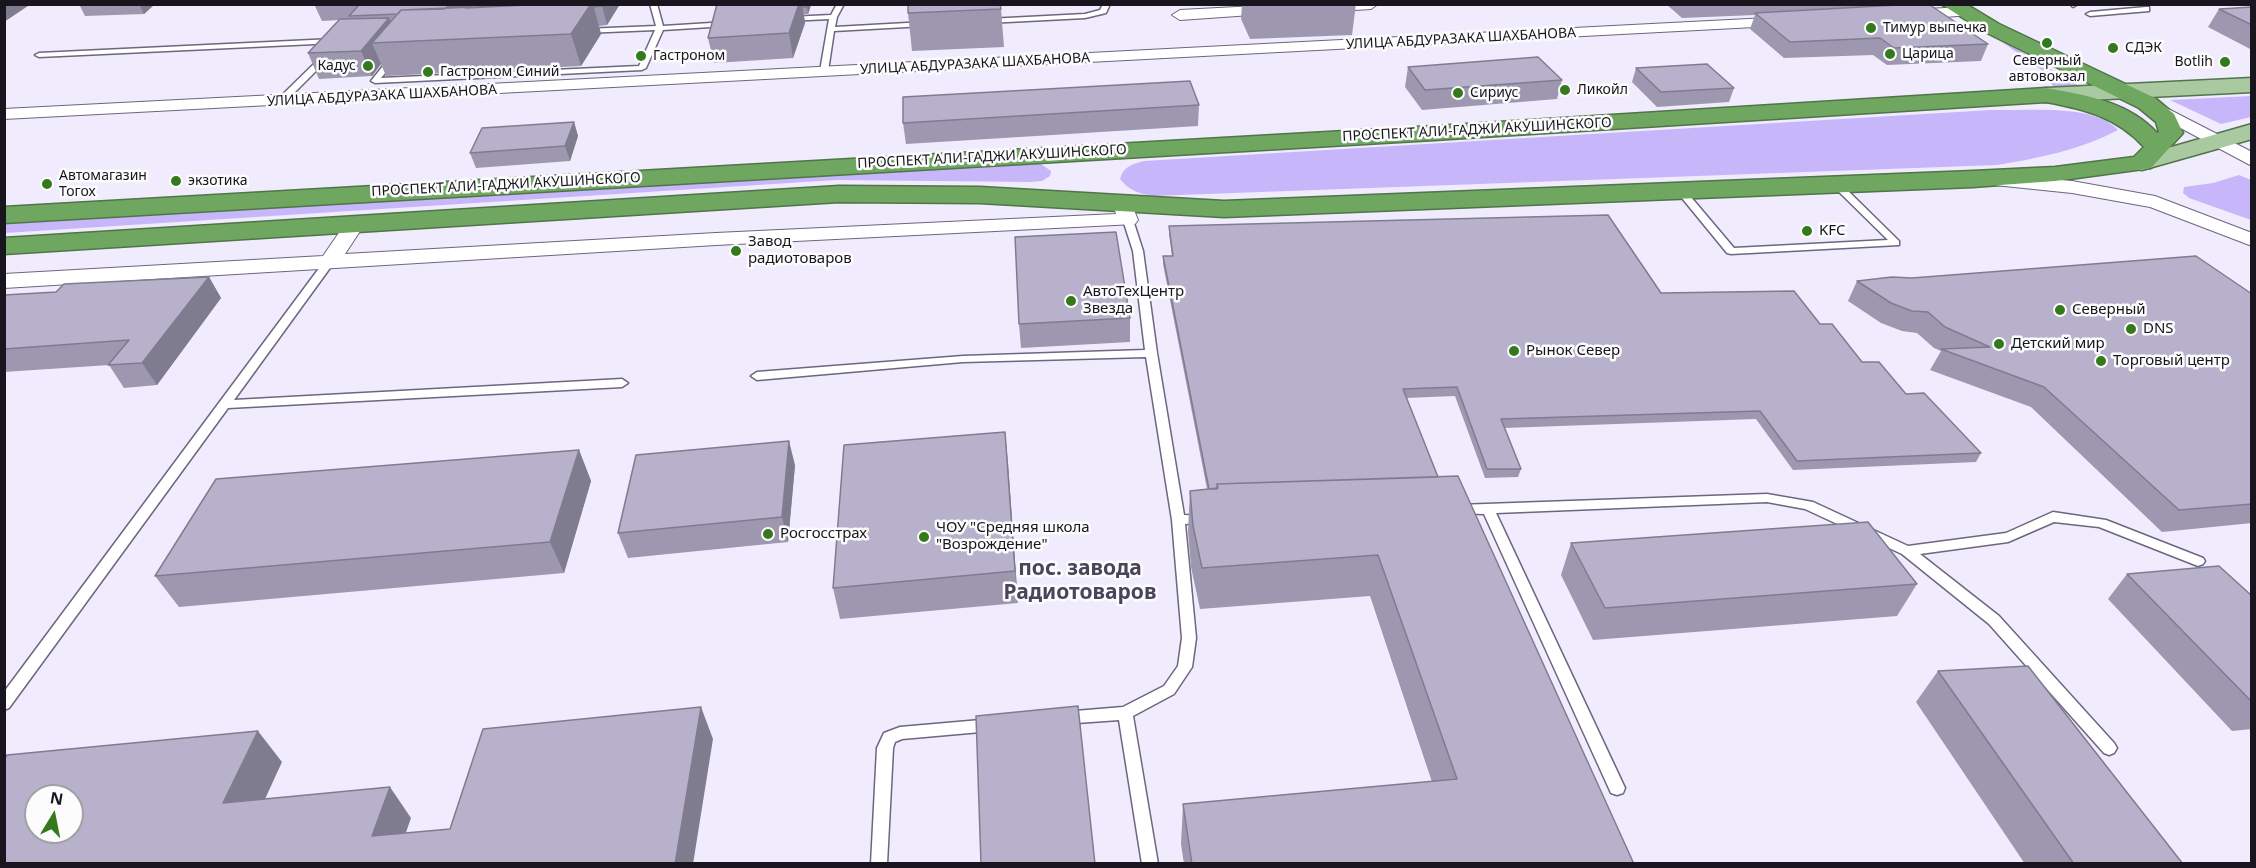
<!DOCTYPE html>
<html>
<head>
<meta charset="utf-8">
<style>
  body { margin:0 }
  #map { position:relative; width:2256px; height:868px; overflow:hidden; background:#f0ecfd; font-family:"Noto Sans",sans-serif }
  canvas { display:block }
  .frame { position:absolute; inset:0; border:6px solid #18151f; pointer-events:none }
  .north { position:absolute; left:24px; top:784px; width:60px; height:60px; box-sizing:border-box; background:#fcfcfc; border:2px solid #a1a0a4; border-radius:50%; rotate:10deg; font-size:16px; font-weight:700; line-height:24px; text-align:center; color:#18151f }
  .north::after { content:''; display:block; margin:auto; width:21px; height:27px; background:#34791c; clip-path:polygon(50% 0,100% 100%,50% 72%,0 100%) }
</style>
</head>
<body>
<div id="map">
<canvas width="2256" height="868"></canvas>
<div class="frame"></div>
<div class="north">N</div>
</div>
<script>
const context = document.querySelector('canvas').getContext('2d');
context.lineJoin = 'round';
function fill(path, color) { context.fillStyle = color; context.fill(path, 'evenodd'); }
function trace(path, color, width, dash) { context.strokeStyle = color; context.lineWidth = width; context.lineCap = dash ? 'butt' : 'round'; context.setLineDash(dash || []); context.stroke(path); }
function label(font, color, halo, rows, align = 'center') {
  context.font = font + ' "Noto Sans",sans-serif'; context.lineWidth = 5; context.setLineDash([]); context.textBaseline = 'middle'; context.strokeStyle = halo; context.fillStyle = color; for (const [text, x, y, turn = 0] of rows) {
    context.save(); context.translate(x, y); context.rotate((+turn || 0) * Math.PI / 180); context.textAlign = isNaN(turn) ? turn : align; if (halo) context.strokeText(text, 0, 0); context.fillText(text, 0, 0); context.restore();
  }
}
fill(new Path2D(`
  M1991,34l97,57 -33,-2 -12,-18z
  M2251,96v21l-30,7 -51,-24z
  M1991,110c34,1 104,-7 127,20 -38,20 -79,28 -121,35l-845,31c-13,-3 -23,-5 -32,-17 3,-12 12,-15 24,-18z
  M1019,163l22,1 10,7 -1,5 -8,5 -13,1 -193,-2 -831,53v-9z
  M2239,175l12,5v40l-62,-22 -6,-5 1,-6 29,-4z`), '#c8b6fa');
const lane = new Path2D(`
  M650,4h7l6,22 64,-4 4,2 -4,2 -64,4 -17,38 -4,2 -267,13 -4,-2 19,-24h3l4,2 -16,19 258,-12 16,-36 -71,3 -4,-2 4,-2 72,-3z
  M837,4h7l-7,13 -2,10 90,-5 4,2 -4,2 -91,5 -6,40 -4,2 -4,-2 9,-52 -40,2 -4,-2 4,-2 42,-2z
  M1103,4h7l-4,9 -21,5 -97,5 -4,-2 4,-2 97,-5 15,-4z
  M2070,4h8l-5,3z
  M2146,7h3v4l-59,5 -4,-2 4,-2z
  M333,39l4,2 -1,2 -297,14 -4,-2 4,-2z
  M322,56l7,2 -45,45h-6v-4z
  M1836,181l3,1 60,59v4l-168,9 -4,-1 -50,-61 5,-3 3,1 49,58 154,-8 -55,-54v-4z
  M1128,217l5,3 10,31 14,102 27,162 25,1 1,3 -1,3 -24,2 11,114 -4,29 -18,27 -41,22 25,148h-16l-23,-144 -56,4 -5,-2 -3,-4 3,-4 5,-2 60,-5 41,-21 14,-20 4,-28 -10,-118 -26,-163 -183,5 -206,18 -6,-4 6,-4 206,-16 182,-6 -12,-99 -10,-31z
  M330,258l5,3 -101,139 388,-21 6,4 -6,4 -394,21 -219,300 -5,2v-18l322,-433z
  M1767,494l46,8 95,44 98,-13 47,-21 53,8 97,38 2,3 -2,3 -5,2 -99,-39 -45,-5 -46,20 -88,12 79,62 115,127 3,5 -3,5 -5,2 -5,-2 -115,-129 -87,-70 -97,-45 -38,-7 -271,11 129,275 -2,5 -6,2 -6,-2 -127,-279 -31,-1 -1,-3 1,-3 5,-2z
  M992,719l5,1 3,5 -3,5 -5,1 -90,8 -7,3 -2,6 -6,116h-16l6,-116 7,-15 16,-6z`);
const street = new Path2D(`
  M1317,4h61l-7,5 -48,3 -5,-2 -3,-3z
  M1275,5l5,2 3,3 -3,3 -100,7 -8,-5 8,-5z
  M1965,7l8,5 -3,3 -63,5 -8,-5 8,-5z
  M1787,17l6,2 2,3 -2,3 -1789,94v-10z
  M2147,98l105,54v14l-111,-59 -3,-4 3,-4z
  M1992,174l80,7 83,15 97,37v13l-102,-39 -78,-14 -87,-9 -3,-4 3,-4z
  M1123,198l7,2 8,20 -3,4 -419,21 -712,43v-14l319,-18 24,-35 7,-2 7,2 3,4 -19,29 371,-21 400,-19 -3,-10 3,-4z`);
const primary = new Path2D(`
  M2252,78v14l-206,10 -8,-2 -3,-5 3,-5 8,-2z
  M2252,124v15l-110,31 -9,-2 -3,-5 3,-5z`);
const highway = new Path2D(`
  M1941,4h25l33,20 156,74 19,16 9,19 -32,35 -96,13 -82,6 -749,30 -244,-14 -141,-1 -835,52v-16l835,-52 141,1 244,14 749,-30 82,-4 79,-10 10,-10c-27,-30 -60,-38 -98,-45l-612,38 -1430,83v-16l1430,-81 612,-38c40,7 83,14 111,45l2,-1 -3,-10 -17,-14 -154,-76z`);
trace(lane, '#6c667e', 3);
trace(street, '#6c667e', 2);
trace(primary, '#517449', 3);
trace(highway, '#517449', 3);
fill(lane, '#fff');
fill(street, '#fff');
fill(primary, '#a9caa0');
fill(highway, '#6fa760');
fill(new Path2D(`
  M79,4h76l-11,10 -59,2z
  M314,4h306l-13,21 -8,1 2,8 -20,32 -195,10 -5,-12 -9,12 -53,3 -11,-26 31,-33 -17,1z
  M717,4l94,1 -3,9h-4l1,9 -12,35 -79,5 -6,-25z
  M1242,4h114l-4,31 -102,4 -9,-20z
  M1666,4h231v1l91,39 -7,17 -94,4 -14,-10 -89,3 -34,-29 5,-14 -73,3z
  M2252,7v43l-44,-23 11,-18z
  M1001,9l3,38 -92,4 -4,-38z
  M1408,67l154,13 -5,19 -135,11 -17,-23z
  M1636,68l98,20 -5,14 -72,5 -25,-25z
  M1199,105l-1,21 -292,18 -3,-21z
  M574,122l4,14 -8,25 -94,7 -6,-15z
  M1169,226l492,67 159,31 42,38 44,32 75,59 -5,9 -183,8 -37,-51 -252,9 17,41 -3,8 -33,1 -30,-82 -49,2 32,79 196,387h-450l-3,-20 2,-40 249,-22 -62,-186 -170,13 -9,-42 -3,-36 2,-40 17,-2 -44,-225v-8h9l-3,-22z
  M209,277l12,21 -64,87 -33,3 -15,-23 -105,7v-77l52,-3z
  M1857,281l395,13v229l-90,9 -131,-125 -101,-37 11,-19 -7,-3 -17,-15 -15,-2 -21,-8 -33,-22z
  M1130,318v24l-109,6 -2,-24z
  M1005,432l13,171 -178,16 -7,-31z
  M579,450l12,31 -27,92 -385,34 -24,-31z
  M795,465l-7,77 -160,16 -10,-25z
  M1571,543l346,41 -20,32 -304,24 -32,-65z
  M2127,574l125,22v133l-20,2 -124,-132z
  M1938,671l245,193h-158l-109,-162z`), '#9d98af');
fill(new Path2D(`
  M4,4h27l-27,18z
  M139,4h16l-11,10z
  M451,4h32l-46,8z
  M591,4h2l8,30 -20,32 -10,-32z
  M603,4h17l-13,21 -5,-19z
  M799,4h3l3,19 -12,35 -4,-25z
  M808,4h3v1l-3,9 -1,-7z
  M389,18l10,23 -27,2 9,21 -9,12 -11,-25z
  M574,122l4,14 -8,25 -5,-15z
  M209,277l12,21 -64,87 -15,-22z
  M1005,432l3,31 10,140 -3,-32z
  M789,441l6,24 -7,77 -6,-25z
  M579,450l12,31 -27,92 -14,-31z
  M701,707l12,32 -20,125h-18z
  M258,731l24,31 -33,72 -26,-31z
  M390,787l21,31 -16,46 -23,-28z`), '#807c8f');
const building = new Path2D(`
  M360,4h91l-7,5 -43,1 -3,4 -49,2z
  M473,4h74l-81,4z
  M547,4h44l-20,30 -199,9 29,-33z
  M593,4h10l-1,2 -9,1z
  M717,4h82l-10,29 -81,5z
  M802,4h6l-1,3h-4z
  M908,4h92l1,5 -93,4z
  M1915,4l15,1 58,39 -94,4 -14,-10 -90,4 -35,-29z
  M2252,7v18l-33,-16z
  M389,18l-28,33 -53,2 32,-34z
  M1538,57l24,23 -137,10 -17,-23z
  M1707,64l27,24 -73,4 -25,-24z
  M1190,81l9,24 -296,18v-26z
  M574,122l-9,24 -95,7 12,-25z
  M1608,215l53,78 133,-2 26,33h12l30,38h17l27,32 18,-1 57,60 -184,8 -37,-50 -259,8 20,50h-34l-30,-82 -54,2 35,88 -221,7v5h-8l-46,-233h10l-4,-30z
  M1116,232l14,86 -111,6 -4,-87z
  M2196,256l56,38v210l-73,6 -135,-123 -103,-38 49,-2 -45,-20 -17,-15 -16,-1 -21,-8 -34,-22 35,-4 20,1z
  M209,277l-67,86 -34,2 21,-25 -125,9v-54l52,-3 8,-8z
  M1005,432l10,139 -182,17 11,-143z
  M789,441l-7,76 -164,16 18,-78z
  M579,450l-29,92 -395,34 61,-97z
  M1458,476l176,388h-442l-9,-60 274,-25 -79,-224 -176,13 -9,-42 -3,-35 28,-3 -1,-4z
  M1868,522l49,62 -312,24 -34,-65z
  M2219,566l33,30v106l-125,-128z
  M2028,666l155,198h-109l-136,-193z
  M1078,706l17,158h-114l-5,-148z
  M701,707l-26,157h-671v-104l3,-5 251,-24 -35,72 167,-16 -18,49 78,-7 33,-100zM36,796h36v36h-36z`);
fill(building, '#b7b1cc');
trace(building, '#807c8f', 1.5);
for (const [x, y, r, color] of [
  [1871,28,6,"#34791c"],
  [2047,43,6,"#34791c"],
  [2113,48,6,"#34791c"],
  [1890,54,6,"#34791c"],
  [641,56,6,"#34791c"],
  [2225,62,6,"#34791c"],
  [368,66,6,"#34791c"],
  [428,72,6,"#34791c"],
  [1565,90,6,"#34791c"],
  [1458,93,6,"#34791c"],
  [176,181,6,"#34791c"],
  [47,184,6,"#34791c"],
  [1807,231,6,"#34791c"],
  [736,251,6,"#34791c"],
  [1071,301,6,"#34791c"],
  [2060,310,6,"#34791c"],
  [2131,329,6,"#34791c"],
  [1999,344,6,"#34791c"],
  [1514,351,6,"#34791c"],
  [2101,361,6,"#34791c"],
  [768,534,6,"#34791c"],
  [924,537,6,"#34791c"]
]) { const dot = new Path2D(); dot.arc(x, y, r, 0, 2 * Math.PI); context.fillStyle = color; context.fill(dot); trace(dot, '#fcfcfc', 2); }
label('14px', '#18151f', '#fcfcfc', [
  ["Тимур выпечка",1883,28],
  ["СДЭК",2125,48],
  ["Царица",1902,54],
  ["Гастроном",653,56],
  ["Северный",2047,61,"center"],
  ["автовокзал",2047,77,"center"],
  ["Botlih",2213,62,"right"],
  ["Кадус",356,66,"right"],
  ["Гастроном Синий",440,72],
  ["Ликойл",1577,90],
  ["Сириус",1470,93],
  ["Автомагазин",59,176],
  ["Тогох",59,192],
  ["экзотика",188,181]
], 'left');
label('14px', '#18151f', '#fcfcfc', [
  ["УЛИЦА АБДУРАЗАКА ШАХБАНОВА",1461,39,-3],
  ["УЛИЦА АБДУРАЗАКА ШАХБАНОВА",975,64,-3],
  ["УЛИЦА АБДУРАЗАКА ШАХБАНОВА",382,96,-3],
  ["ПРОСПЕКТ АЛИ-ГАДЖИ АКУШИНСКОГО",1477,130,-3],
  ["ПРОСПЕКТ АЛИ-ГАДЖИ АКУШИНСКОГО",992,157,-3],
  ["ПРОСПЕКТ АЛИ-ГАДЖИ АКУШИНСКОГО",506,185,-3]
]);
label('15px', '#18151f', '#fcfcfc', [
  ["KFC",1819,231],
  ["Завод",748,242],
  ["радиотоваров",748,259],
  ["АвтоТехЦентр",1083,292],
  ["Звезда",1083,309],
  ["Северный",2072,310],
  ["DNS",2143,329],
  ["Детский мир",2011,344],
  ["Рынок Север",1526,351],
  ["Торговый центр",2113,361],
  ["ЧОУ \"Средняя школа",936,528],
  ["\"Возрождение\"",936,545],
  ["Росгосстрах",780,534]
], 'left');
label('bold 21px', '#4a445b', '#fcfcfc', [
  ["пос. завода",1080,569],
  ["Радиотоваров",1080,593]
]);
</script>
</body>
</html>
